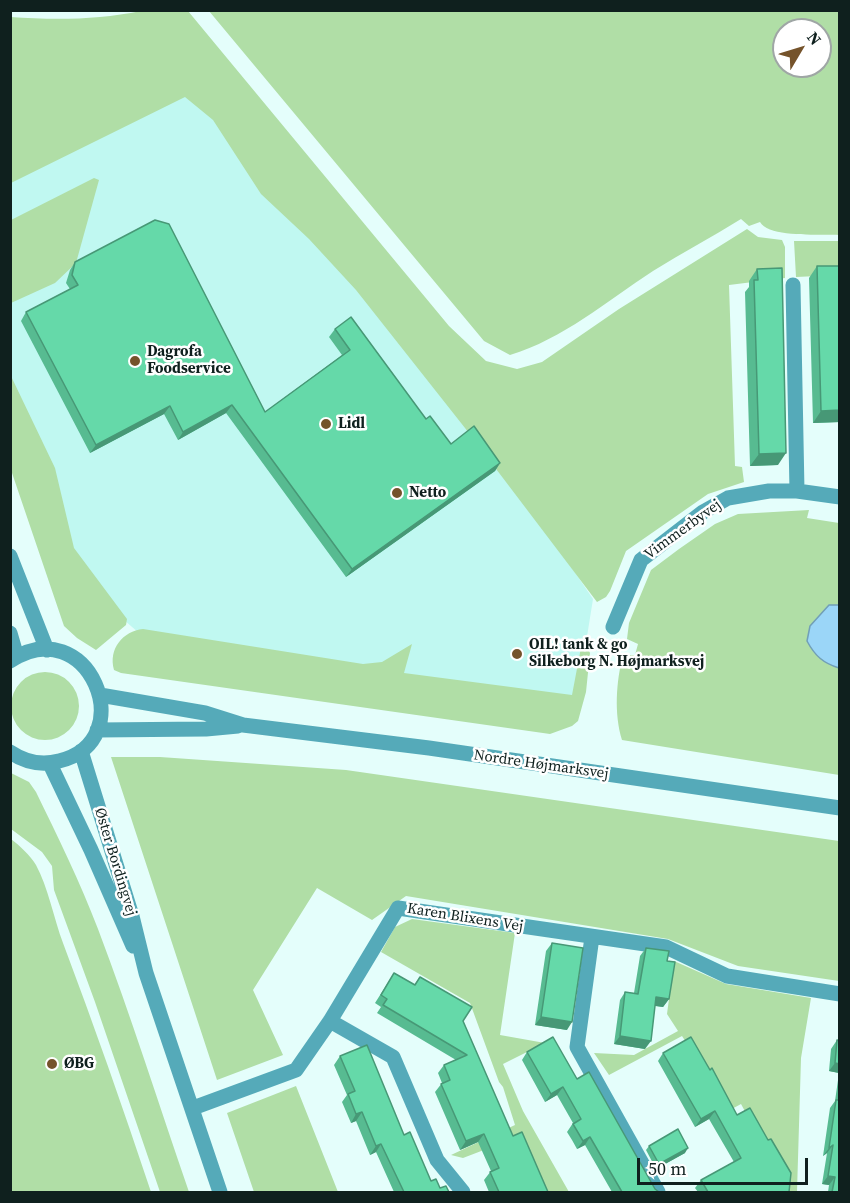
<!DOCTYPE html>
<html>
<head>
<meta charset="utf-8">
<style>
  body { margin:0 }
  #map { position:relative; width:850px; height:1203px; overflow:hidden; background:#e4fefb; font-family:"Source Serif 4",serif }
  canvas { display:block }
  .frame { position:absolute; inset:0; border:12px solid #0f201e; pointer-events:none }
  .north { position:absolute; left:772px; top:18px; width:60px; height:60px; box-sizing:border-box; background:#fff; border:2px solid #9fa6a5; border-radius:50%; rotate:52deg; font-size:16px; font-weight:700; line-height:24px; text-align:center; color:#0f201e }
  .north::after { content:''; display:block; margin:auto; width:21px; height:27px; background:#75532b; clip-path:polygon(50% 0,100% 100%,50% 72%,0 100%) }
  .scale { position:absolute; left:637px; top:1158px; width:171px; height:27px; box-sizing:border-box; border:3px solid #0f201e; border-top:0; padding-left:8px; font-size:18px; line-height:21px; white-space:nowrap; color:#0f201e; -webkit-text-stroke:4px #fff; paint-order:stroke }
</style>
</head>
<body>
<div id="map">
<canvas width="850" height="1203"></canvas>
<div class="frame"></div>
<div class="north">N</div>
<div class="scale">50 m</div>
</div>
<script>
const context = document.querySelector('canvas').getContext('2d');
context.lineJoin = 'round';
function fill(path, color) { context.fillStyle = color; context.fill(path, 'evenodd'); }
function trace(path, color, width, dash) { context.strokeStyle = color; context.lineWidth = width; context.lineCap = dash ? 'butt' : 'round'; context.setLineDash(dash || []); context.stroke(path); }
function label(font, color, halo, rows, align = 'center') {
  context.font = font + ' "Source Serif 4",serif'; context.lineWidth = 5; context.setLineDash([]); context.textBaseline = 'middle'; context.strokeStyle = halo; context.fillStyle = color; for (const [text, x, y, turn = 0] of rows) {
    context.save(); context.translate(x, y); context.rotate((+turn || 0) * Math.PI / 180); context.textAlign = isNaN(turn) ? turn : align; if (halo) context.strokeText(text, 0, 0); context.fillText(text, 0, 0); context.restore();
  }
}
fill(new Path2D(`
  M193,81l176,187 224,331 -16,100 -431,-60 -87,-75 -48,-127v-260z`), '#c0f8f1');
fill(new Path2D(`
  M141,11h47l261,315 37,35 31,8 25,-7 77,-53 128,-80 11,8 24,3 3,7v31l-56,7 6,181 7,1 2,15 -36,12 -82,57 -16,40 -4,6 -9,5 -132,-174 -109,-138 -47,-51 -48,-45 -48,-74 -28,-23 -174,86 -1,-166c44,3 88,3 131,-6z
  M209,11h630v224c-18,-1 -70,3 -79,-13l-11,4 -8,-7c-29,18 -59,34 -88,52 -46,30 -90,68 -143,84l-26,-14zM784,30h36v36h-36z
  M94,178l5,2 -23,83 -21,20 -44,20v-83z
  M794,241h45v34l-43,2z
  M10,374l45,94 19,80 53,71 -1,6 -30,25 -19,-12 -13,-12 -53,-156z
  M809,510l-2,8 32,5v252l-217,-35c-8,-26 -6,-58 1,-85h12l3,-11 -11,-5 2,-16 22,-53 28,-21 36,-25 23,-10z
  M143,629l220,35 19,-2 30,-18 -8,29 168,22 11,-58 7,16 -4,39 -8,29 -6,5 -22,8 -429,-61 -7,-3c-6,-21 9,-39 29,-41z
  M11 706a34 34 0 1 1 68 0a34 34 0 1 1-68 0Z
  M111,757h49l186,13 493,71v140l-101,-15 -70,-27 -262,-43 -34,24 -55,-32 -64,102 30,65 -66,25z
  M11,773l18,9 7,10c22,45 44,90 62,137 33,87 61,176 91,263h-29l-65,-190 -41,-112 -2,-24 -10,-14 -31,-23z
  M11,839c9,7 19,16 25,26 12,22 18,54 27,78 31,82 60,165 88,249h-140z
  M412,919l103,14 -15,102 45,8 -42,21 20,47 46,81h-25l-21,-57 -60,23 -12,-3 64,-30 -12,-38 -4,-5 -29,-79 -89,-51 14,-25z
  M674,961l52,23 85,14 -10,60 -4,134h-10v-3l-46,-85 -11,6 -48,-74 -73,39 -15,-22 40,2 44,-24 -11,-17z
  M296,1086l42,106h-84l-27,-79z`), '#b0dea6');
const water = new Path2D(`
  M829,605h10v63c-16,-5 -24,-12 -32,-27l3,-15z`);
fill(water, '#9bd6f8');
trace(water, '#719fb7', 1.5);
trace(new Path2D(`
  M793,285l4,206
  M10,556l37,94
  M613,627l28,-67 62,-48 25,-14 41,-7h28l43,6
  M10,633l7,24
  M10,661c78,-52 133,80 49,100 -18,5 -34,1 -49,-9
  M100,695l105,18 38,12 186,23 411,60
  M97,730l109,-1 32,-3
  M81,751l51,165 14,57 74,219
  M50,764l41,86 42,96
  M592,937l-15,110 81,145
  M330,1021l63,36 44,103 26,32
  M193,1108l103,-38 34,-49 68,-113 268,39 61,29 113,18`), '#55aab9', 15);
fill(new Path2D(`
  M75,262l190,150 77,-57 -13,-18 6,-8 116,115 49,19 -5,8 -149,106 -120,-164 -48,27 -14,-26 -74,39 -69,-132 5,-9 44,-23 -4,-6 4,-13z
  M817,266l23,156 -27,1 -4,-145z
  M757,269l21,196 -28,1 -5,-174 4,-5v-6z
  M552,943l15,87 -32,-5 11,-74z
  M646,948l21,13 2,38 -6,8 -8,-1 -10,43 -31,-5 6,-44 5,-8 9,1 6,-37z
  M394,973l20,12 6,-8 43,44 50,115 35,56h-59l-5,-12 7,-9 -13,-29 -18,8 -25,-58 7,-9 -4,-10 6,-8 12,-5 -79,-47 4,-6 -6,-4z
  M837,1040l3,1v151h-12l1,-7 -7,-1 5,-31 -4,3 7,-48 5,-7 4,-28 -10,-2 2,-22z
  M527,1052l50,27 78,110 4,3h-47l-27,-47 -8,4 -5,-9 -5,-8 6,-9 -16,-28 -12,7 -23,-42z
  M663,1053l47,17 27,45 52,77h-91l-3,-4 6,-8 33,-18 -25,-43 -14,8 -37,-66z
  M340,1056l64,79 27,46 9,7 9,4h-55l-18,-40 -6,3 -14,-34 -5,2 -9,-21 5,-7 -13,-30z
  M649,1146l36,7 -29,16 -10,-19z`), '#57bb91');
fill(new Path2D(`
  M232,405l-6,8 -48,27 5,-8z
  M170,406l-6,8 -74,39 6,-8z
  M840,410v12l-27,1 8,-12z
  M786,453l-8,12 -28,1 9,-12z
  M500,463l-5,8 -149,106 6,-8z
  M656,997l13,2 -6,8 -13,-2z
  M541,1017l31,5 -5,8 -32,-5z
  M620,1036l31,5 -6,8 -31,-5z
  M835,1063l5,1 -1,9 -10,-2z
  M563,1087l-6,8 -12,7 6,-8z
  M715,1111l-6,8 -14,8 6,-8z
  M362,1112l-6,9 -5,2 5,-9z
  M484,1134l-6,8 -18,8 6,-9z
  M590,1137l-5,8 -8,4 6,-8z
  M381,1144l-5,8 -6,3 6,-9z
  M833,1145l-6,8 -4,3 6,-8z
  M688,1148l-3,5 -29,16 3,-5z
  M828,1176l7,1 -6,8 -7,-1z`), '#479876');
const building = new Path2D(`
  M155,220l14,4 96,188 85,-62 -15,-21 16,-12 75,102 4,-3 21,28 23,-18 26,37 -148,106 -120,-164 -49,27 -13,-26 -74,39 -70,-133 52,-27 -6,-10 3,-13z
  M817,266h23v144l-19,1z
  M782,268l4,185 -27,1 -5,-174h4l-1,-11z
  M552,943l31,5 -11,74 -31,-5z
  M646,948l23,3 -2,10 8,1 -6,37 -13,-2 -5,44 -31,-5 5,-44 13,2z
  M394,973l21,12 5,-8 52,30 -9,14 50,115 9,-4 26,60h-49l-9,-20 9,-4 -15,-34 -18,7 -25,-57 9,-4 -6,-15 23,-10 -84,-50 4,-6 -6,-4z
  M553,1037l24,42 12,-7 66,117 4,3h-37l-32,-55 -7,4 -10,-17 8,-5 -18,-32 -12,7 -24,-42z
  M691,1037l19,33 2,-2 25,47 13,-7 18,32 3,-1 20,34 -2,19h-81l-7,-12 40,-22 -26,-47 -14,8 -38,-66z
  M837,1040l3,1v23l-5,-1z
  M367,1045l37,90 6,-3 21,49 5,-2 4,9 6,-2 3,6h-45l-23,-48 -5,2 -14,-34 -6,2 -8,-20 7,-3 -15,-35z
  M836,1100h4v92h-8l3,-15 -7,-1 5,-31 -4,3z
  M678,1129l10,19 -29,16 -10,-18z`);
fill(building, '#65d9a9');
trace(building, '#479876', 1.5);
for (const [x, y, r, color] of [
  [135,361,6,"#75532b"],
  [326,424,6,"#75532b"],
  [397,493,6,"#75532b"],
  [517,654,6,"#75532b"],
  [52,1064,6,"#75532b"]
]) { const dot = new Path2D(); dot.arc(x, y, r, 0, 2 * Math.PI); context.fillStyle = color; context.fill(dot); trace(dot, '#fff', 2); }
label('bold 15px', '#0f201e', '#fff', [
  ["Dagrofa",147,352],
  ["Foodservice",147,369],
  ["Lidl",338,424],
  ["Netto",409,493],
  ["OIL! tank & go",529,645],
  ["Silkeborg N. Højmarksvej",529,662],
  ["ØBG",64,1064]
], 'left');
label('15px', '#0f201e', '#fff', [
  ["Vimmerbyvej",683,530,-36],
  ["Nordre Højmarksvej",541,765,8],
  ["Øster Bordingvej",115,862,73],
  ["Karen Blixens Vej",465,918,9]
]);
</script>
</body>
</html>
